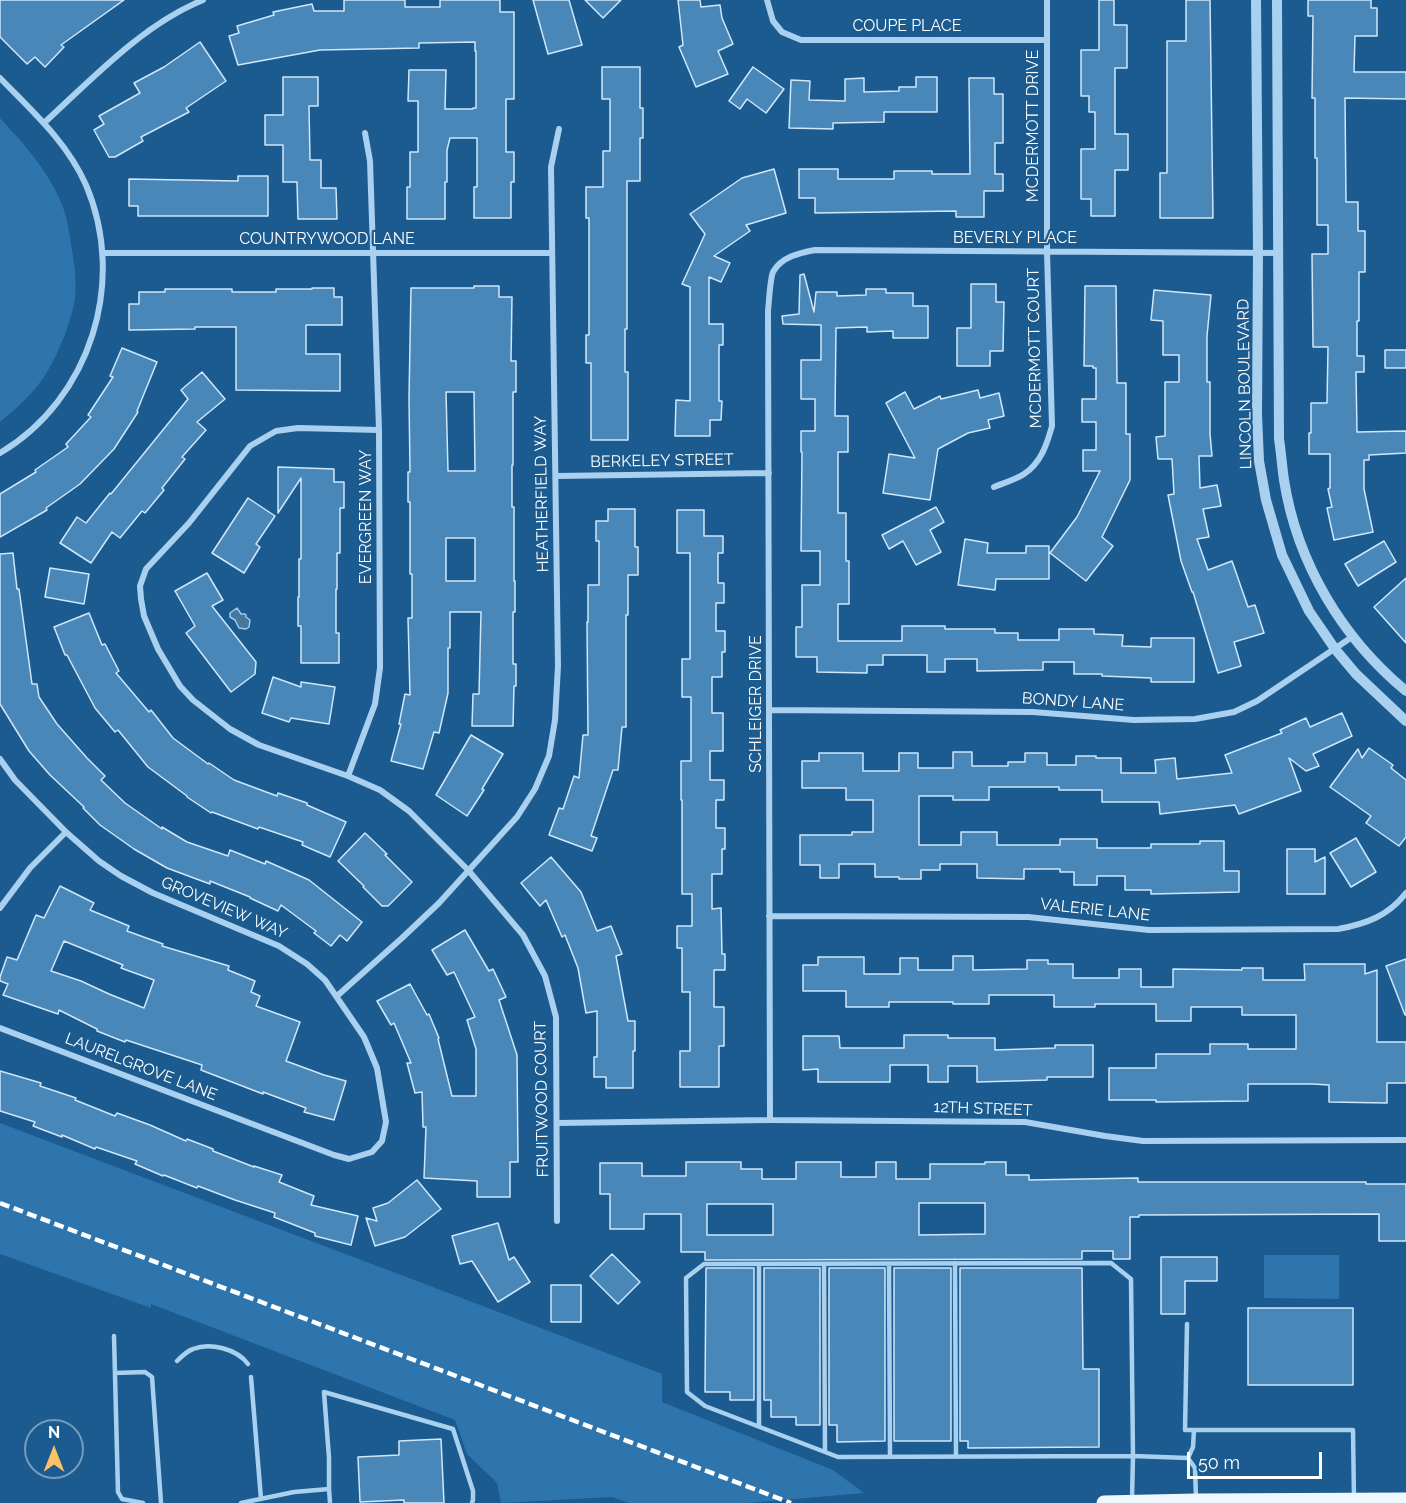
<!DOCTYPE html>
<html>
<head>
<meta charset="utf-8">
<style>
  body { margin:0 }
  #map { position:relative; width:1406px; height:1503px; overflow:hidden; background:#1b5b8f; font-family:Raleway,sans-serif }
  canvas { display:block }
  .north { position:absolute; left:24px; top:1419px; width:60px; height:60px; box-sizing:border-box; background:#1b5b8f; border:2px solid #769dbc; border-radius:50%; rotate:0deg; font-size:16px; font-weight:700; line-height:24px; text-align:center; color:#fff }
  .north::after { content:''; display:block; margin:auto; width:21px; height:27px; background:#ffc266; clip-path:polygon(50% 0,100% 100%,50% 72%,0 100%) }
  .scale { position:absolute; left:1187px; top:1452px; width:135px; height:27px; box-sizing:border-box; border:3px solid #fff; border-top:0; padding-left:8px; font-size:18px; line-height:21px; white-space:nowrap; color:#fff; -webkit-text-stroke:4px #1b5b8f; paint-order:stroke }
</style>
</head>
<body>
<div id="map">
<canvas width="1406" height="1503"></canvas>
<div class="north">N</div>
<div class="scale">50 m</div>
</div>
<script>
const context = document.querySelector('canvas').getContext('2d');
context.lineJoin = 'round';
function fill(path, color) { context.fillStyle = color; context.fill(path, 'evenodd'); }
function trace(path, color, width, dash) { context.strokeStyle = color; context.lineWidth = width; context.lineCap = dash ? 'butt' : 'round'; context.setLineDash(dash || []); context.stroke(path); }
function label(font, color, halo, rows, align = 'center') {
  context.font = font + ' Raleway,sans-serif'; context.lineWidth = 4.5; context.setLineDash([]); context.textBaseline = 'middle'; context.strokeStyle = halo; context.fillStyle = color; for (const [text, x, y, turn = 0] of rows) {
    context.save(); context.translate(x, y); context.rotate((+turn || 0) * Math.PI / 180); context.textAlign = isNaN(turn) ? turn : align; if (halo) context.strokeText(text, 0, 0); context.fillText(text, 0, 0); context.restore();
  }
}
fill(new Path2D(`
  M0,118c23,25 46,50 60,82 6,13 9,29 11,44 3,17 6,37 4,55 -4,23 -16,53 -28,73 -10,18 -31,37 -47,50z
  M0,1123l662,251v28l171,68 31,23 -116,10h-119l-17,-6 -111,6 -4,-20 -30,-29 -12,-34 -304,-116v4l-151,-54z
  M1264,1255h75v44l-75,-1z`), '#2e75ad');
const water = new Path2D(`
  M237,608l4,6h4l1,1v2l4,3 -1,7 -3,2 -7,-1 -4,-8 -5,-3v-4z`);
fill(water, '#49769b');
trace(water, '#9cccf0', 1.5);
const building = new Path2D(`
  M0,0h124l-63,45 3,2 -19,20 -10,-10 -8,7 -27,-27z
  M344,0h61v7h35v-7h60v12h14v87h-8v53h8v30h-3v36h-37v-31h3v-49h-27l-3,12v32h-2v37h-38v-32h3v-35h8v-51h-10l1,-31h37l-1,39h28v-1h3v-57h-1v-9l-56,1v5l-99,2 -82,15 -9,-29 10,-3 -2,-7 37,-11 -1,-3 39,-8 2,7h30z
  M533,0h36l13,45 -34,9z
  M585,0h36l-18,18z
  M678,0h22l1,7 19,-2 2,13 11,26 -15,7 10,23 -32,13 -17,-40 4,-2z
  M1099,0h15v25h13v43h-12v66h13v36h-13v46h-24v-17h-10v-50h14v-37h-6v-16h-8v-46h18z
  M1186,0h24l3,218h-53v-45h7v-132h19z
  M1308,0h63v8h6v28h-22l-1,36h52v27l-61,-1 1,104h12v29h7v41h-6v49h-2v35h7v16h-8l1,60 49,-1v22l-37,2v5h-5v29l9,43 -39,8 -7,-32 5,-1 -4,-18 2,-1v-34h-21v-21h2v-30h16l1,-56h-15l-1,-93h16v-29h-11v-67h-2v-60h-3l1,-82h-5z
  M200,42l26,39 -40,27 3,4 -48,25 2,4 -28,16h-6l-15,-27 10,-6 -5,-8 41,-23 -6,-10 30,-16z
  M602,67h38v41h3v30h-3v43h-13v148h-2v43h3v68h-37v-77h-5v-28h3v-117h-3v-31h17v-36h7v-52h-8z
  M753,67l31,22 -18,24 -19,-14 -7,10 -11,-8z
  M283,77h35v29h-9l1,54h11v28h15l1,31h-39l-1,-37h-14v-37h-18v-30h18z
  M916,77h21v35h-53v10l-51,1v6l-44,-1 2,-48 19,1 -1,19 36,1v-22l19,-1v14l35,-1v-4h17z
  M969,78h25v16h9v49h-8v31h8v17h-19v26h-28v-6l-141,2v-15h-16v-29h39v10h56v-8h38v3h38z
  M774,169l12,44 -40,12 4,6 -36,25 16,7 -9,19 -12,-5v47h14v21h-4v56h3l-1,19h-11v16h-35l1,-36 14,1v-114l-8,-3 23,-50 -15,-20 52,-36z
  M238,176h30v40h-130v-10h-9v-27l109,2z
  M804,274l10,38 2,-20h21v4l29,-1v-6h20v4h27v13h15v32h-35v-7l-26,1v-5l-31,1 -1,88h13v36h-10v61h8v48h3v43h-11v37h64v-15h43v3h50v4h23v7h41v-11h35v5l29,1 -1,11 29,1v-9h43v44h-43v-4l-49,-2v-2h-28v-12h-31v8l-66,1v-12h-32v13h-18v-17h-44v10h-16v8l-50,-1v-15h-21v-30h6v-42h18v-34h-19l1,-99h-1v-21h14v-32h-14v-39h20v-35l-38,-1 -1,-8 17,-2 1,-39z
  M971,284h25v18h8l-1,49h-13v15h-33v-38h14z
  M474,286h25v11h13l-1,64h5v31h-3v73h-1v42h2v74h1v31h-2v52h3v22h-2l-1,40h-41l1,-32h6l2,-82h-31v36h-2v45l-9,40 -5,-1 -11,37 -32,-8 10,-37h-2l6,-30 5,1 -2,-77h4v-44h-2v-72h-2v-30h2l-1,-74 2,-110h63zM446,392h28l1,79h-27zM446,538h29v43h-29z
  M1085,286h31l1,97h9v51h4v46l-28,57 11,9 -27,35 -36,-28 27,-36 23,-46h-17v-21h13v-28h-14v-23h14v-31h-3v-2h-9z
  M312,288h22v9h8v28h-36v29h34v37l-104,-1v-63h-41v2l-66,1v-26h10v-12h26v-3h67v3h44v-3h36z
  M1154,290l57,5 -4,41v46h3v52l2,22h-13l1,32 17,-3 4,21 -18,3 6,28 -12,2 11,31 24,-9 16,46 7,-2 9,28 -30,9 7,24 -23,7 -25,-81h-1l-11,-31 -13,-66 6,-1 -2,-35h-14l-2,-22 9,-1v-54h14v-27h-16v-34l-12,-1z
  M122,348l35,14 -20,49 1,1 -24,37 -34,35 -34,24 1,2 -47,27v-43l36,-22 -1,-2 33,-23 -2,-3 25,-27 -3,-2 25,-38 -3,-1z
  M1385,350h21v18h-21z
  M202,372l23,27 -28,23 9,8 -24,27 3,2 -23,29 2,2 -19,23 -3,-2 -22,27 -8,-6 -21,31 -31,-20 17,-26 9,6 24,-30 1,1 77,-95 -7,-9z
  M978,390l2,8 19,-5 5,23 -16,4 2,8 -22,5 -30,16 -8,51 -47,-7 6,-39 26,4 -29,-55 19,-11 9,17 26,-13 1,3z
  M278,467l56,2v13h10v26h-4v45h-3v36h-1v44h3v30h-38v-37h-3v-29h1v-38h2v-81l-23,35z
  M248,498l27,18 -19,28 4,3 -16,26 -32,-20z
  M936,507l8,15 -14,8 11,22 -25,13 -13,-24 -14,8 -7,-14z
  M608,509h27v38h3v28h-10v40h-2v112h-4l-4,43h-5l-22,66 6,2 -5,13 -43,-16 10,-27 4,1 11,-33 5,2 4,-43h5l-1,-113h1v-37h11v-44h-3v-20h12z
  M677,510h27v26h19v17h-5v30h6v20h-8v28h9v21h-3v25h-10v36h11v38h-13v29h14v20h-8v28h9v21h-3v25h-10v35l9,-1 1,46h3v16h-11v37h10v39h-5v41h-39v-36h10v-59h-8v-44h-5v-22h15v-32h-10v-94h-1v-39h10v-64h-9v-38h8v-106h-13z
  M965,539l23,4 -1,10h39v-7h23v33h-53l-1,11 -37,-5z
  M1384,541l12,21 -38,24 -13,-22z
  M13,553l4,36h2l13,95h5l2,13 18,27 30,34 18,18 -4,4 24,23 37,26v-2l25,15 41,14 2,-6 35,14 1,-3 43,19 53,42 -15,19 -7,-6 -9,11 -17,-13 2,-2 -35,-26 -3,6 -28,-13v-1l-40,-16v3l-43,-16 -33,-19 -34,-24 -17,-17 1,-1 -34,-32 -21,-24 -29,-47v-150z
  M50,568l39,6 -5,30 -39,-7z
  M207,573l16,27 -11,6 44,56 -1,12 -24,18 -45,-59 9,-7 -20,-35z
  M1406,578v65l-32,-36z
  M89,613l13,32 3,-1 14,27 -3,2 33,39 2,-2 22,28 35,26 1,-1 25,17 43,16 1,-3 29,10v2l39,17 -16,35 -28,-12 1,-3 -44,-15 -1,2 -46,-17 -1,1 -24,-16v-1l-39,-29 -30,-37 -3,2 -20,-24 -28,-53h-2l-11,-28z
  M273,677l28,10v-5l34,5 -6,37 -38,-6 -2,4 -27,-9z
  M1342,713l10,23 -39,18 6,12 -13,5 -17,-13 12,33 -62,23 -4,-9 -75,9 -1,-12h-57v-12h-43v-3h-70v13h-36v-4h-34v49h42v-13h36v13h63v-6h37v9h54v-4h49v-3h24v30h15v21l-88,2v-4h-26v-14h-28v9h-23v-13h-14v-3h-36v10l-47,-1v-14h-37v6h-19v9h-22v-2h-24v-13h-36v14h-19v-13h-20v-30h52v-3h21v-32h-27v-12h-44v-27h17v-8h44v18h36v-18h19v15h35v-16h19v14h36v-4h17v-9h22v12h29v-9h20v2h25v15h35l-1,-13 20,-2 2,21 55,-6 -7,-18 57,-22 -2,-3 26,-12 4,9z
  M471,735l32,19 -21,35 2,1 -17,26 -31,-21z
  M1369,748l24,17 -2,3 15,12v57l-7,9 -33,-23 5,-7 -41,-29 28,-38 4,9z
  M365,833l22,21 -2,1 27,27 -24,24h-6l-19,-19 1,-1 -26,-25z
  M1356,838l20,34 -25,15 -21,-34z
  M1287,849h28v13l10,-5v37h-38z
  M551,857l30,35 16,39 14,-5 11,28 -6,2 12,65h7v30h-2v37h-27v-11h-12v-20h3v-46l-11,2 -8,-45 -13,-33 -3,2 -16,-37 -6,6 -19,-23z
  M60,886l34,17 -4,7 39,16 -2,5 36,13 -1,2 67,20 -1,4 27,11 -4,11 9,4 -4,10 44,16 -14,39 38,14 22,6 -12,39 -30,-8 2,-4 -43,-16v2l-62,-24 1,-5 -76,-25 -1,2 -28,-11v-2l-38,-19 -1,4 -55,-19 5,-11 -8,-3v-4l7,-20 10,3 19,-45 8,3zM64,941l59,24 -2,3 33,12 -10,28 -35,-14 -28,-13 -30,-10z
  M465,930l24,41 4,-2 13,28 -7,3 18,55 1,107h-8v35h-33v-16l-53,-3 2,-51h-3l-1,-35 -7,1 -8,-30h4l-17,-40 -3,2 -14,-24 33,-17 17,31 2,-1 10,24 -1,1 14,57h24v-47l-9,-29 8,-3 -21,-45 -7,3 -15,-25z
  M953,956h20v14l54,-1v-9h21v4h25v14h46v-9h22v18h32v-18l69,1v-2h21v12h42l-1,-16h61v10l12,-4v72h29v41h-19v20l-58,-1v-17l-16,-1h-65v17l-92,1v-2h-47v-32h47v-14h54v-10h38v5h48v-34h-54v-8h-51v14h-35v-17h-61v3h-41v-12h-65v9h-36v-2h-64v5h-43v-16h-43v-26h15v-8h46v17h36v-16h18v12h35z
  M1406,959v56h-1l-19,-49z
  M904,1035h44v3h47v12l60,-2v-3h38v32h-46v3l-70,2v-16h-29v16h-20v-17h-38v17h-72v-13l-15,1v-34h36l1,12h64z
  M0,1071l41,12 -1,3 36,12 -1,2 40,16 2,-3 33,12 36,16 1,-2 26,10v2l41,16v-1l28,9 -3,7 35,14 -3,9 47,11 -7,29 -36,-9v-3l-41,-16 1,-4 -40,-13 -37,-14 -1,2 -33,-13 -1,1 -28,-12 2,-3 -41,-14 -1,2 -33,-14v2l-29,-11 2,-4 -35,-11z
  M686,1162h55v7h21v10h34v-17h45v15h35v-15h20v17h34v-15h55v-2h21v13h23v5l109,-2v4h228v2h40v57h-27v-27l-240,1v2h-9v42h-17v-8h-31v8l-377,1v-8h-24v-38h-37v15h-34v-35h-10v-31h42v13h44zM919,1203h66v31l-66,1zM707,1204h66v31h-66z
  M417,1180l24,29 -36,28 -30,9 -9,-28 11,3 -4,-13 15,-5z
  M498,1223l11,37 5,-3 16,25 -32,20 -26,-41 -12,3 -8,-28z
  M612,1254l28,28 -22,22 -28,-28z
  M1161,1257h56v24h-32v33h-24z
  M706,1268h48v132h-24v-8h-25z
  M764,1268h56v157h-24v-8h-25v-17h-7z
  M829,1268h56v173l-48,1v-17h-8z
  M894,1268h57v173h-57z
  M960,1268h122l1,101h16v78l-131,1v-7h-8z
  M551,1285h30v37h-30z
  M1248,1308h105v77h-105z
  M441,1439l3,64h-40v-3l-44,2 -2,-45 41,-2v-14z`);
fill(building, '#4887b8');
trace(building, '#cfe7fa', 1.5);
trace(new Path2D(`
  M955,1263l1,193
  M759,1264v162
  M824,1264l1,188
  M889,1264l1,193
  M1187,1324l-2,106h168l1,69
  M114,1336l4,156 4,7 21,4
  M177,1361c5,-5 10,-10 16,-12 17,-7 44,0 55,15
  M115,1373l30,-1 7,5 9,126
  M251,1377l10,122
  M1188,1458l7,10 1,30
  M1132,1499l1,-43 -2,-177 -20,-16 -407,1 -18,14 1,114 18,14 133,51 295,-1 55,2 5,-11 1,-17
  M241,1503l53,-11 35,-3
  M330,1503l-1,-14v-31l-5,-66 129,37 20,62v9l-1,3`), '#a9d0ee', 4.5);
trace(new Path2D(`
  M767,0l6,21 9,11 19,8h246
  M0,78c32,33 67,64 86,107 41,96 5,214 -86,268
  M44,123c48,-44 98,-98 159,-123
  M103,253h448
  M379,430l-81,-2 -22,3 -26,15 -61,77 -43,46 -6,17 1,13 3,17 14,33 22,37 13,14 37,29 29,16 89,31 32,14 29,21 59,59 55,65 22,41 11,41 1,204
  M556,476l213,-3
  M994,487c9,-4 21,-7 30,-13 17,-11 23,-30 28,-48l-5,-174v-252
  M770,710l263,2 101,8 61,-1 39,-7 23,-11 95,-64
  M0,759l15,21 51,52 33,29 22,15 32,17 126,53 28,18 18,16 39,57 13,31 9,54 -4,19 -10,11 -23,7 -15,-4 -334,-127
  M348,776l27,-72 5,-36 -1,-238 -9,-269 -5,-28
  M0,908l30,-40 36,-36
  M769,916l259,1 121,13 189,-1c28,-5 50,-13 68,-36
  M337,996l65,-58 37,-35 78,-86 18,-28 14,-33 6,-36 3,-54 -7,-499 8,-38
  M770,1120l-2,-809c1,-9 2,-32 5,-39 8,-15 26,-19 42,-22l464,3
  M557,1123l213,-3 255,2 80,14 38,5 263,-1`), '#a9d0ee', 6);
trace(new Path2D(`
  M1256,0l2,252 -1,163 2,46 7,39 16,55 27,56 26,38 21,25 50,47
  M1277,0l2,439c2,13 3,27 5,41 13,83 58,158 122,211`), '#a9d0ee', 10);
trace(new Path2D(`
  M1104,1503l92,-2 210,-1`), '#f0f8ff', 15);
trace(new Path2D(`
  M0,1203l791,300`), '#fff', 4.5, [10, 4.5]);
label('16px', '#fff', '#1b5b8f', [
  ["COUPE PLACE",907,26],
  ["MCDERMOTT DRIVE",1033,126,-90],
  ["BEVERLY PLACE",1015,238],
  ["COUNTRYWOOD LANE",327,239],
  ["MCDERMOTT COURT",1035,348,-91],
  ["LINCOLN BOULEVARD",1245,384,-91],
  ["BERKELEY STREET",662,461,-1],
  ["HEATHERFIELD WAY",542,494,-91],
  ["EVERGREEN WAY",366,517,-90],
  ["BONDY LANE",1073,702,4],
  ["SCHLEIGER DRIVE",756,704,-90],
  ["GROVEVIEW WAY",224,908,23],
  ["VALERIE LANE",1095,910,6],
  ["LAURELGROVE LANE",141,1067,21],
  ["FRUITWOOD COURT",542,1099,-91],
  ["12TH STREET",983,1109,2]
]);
</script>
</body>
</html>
